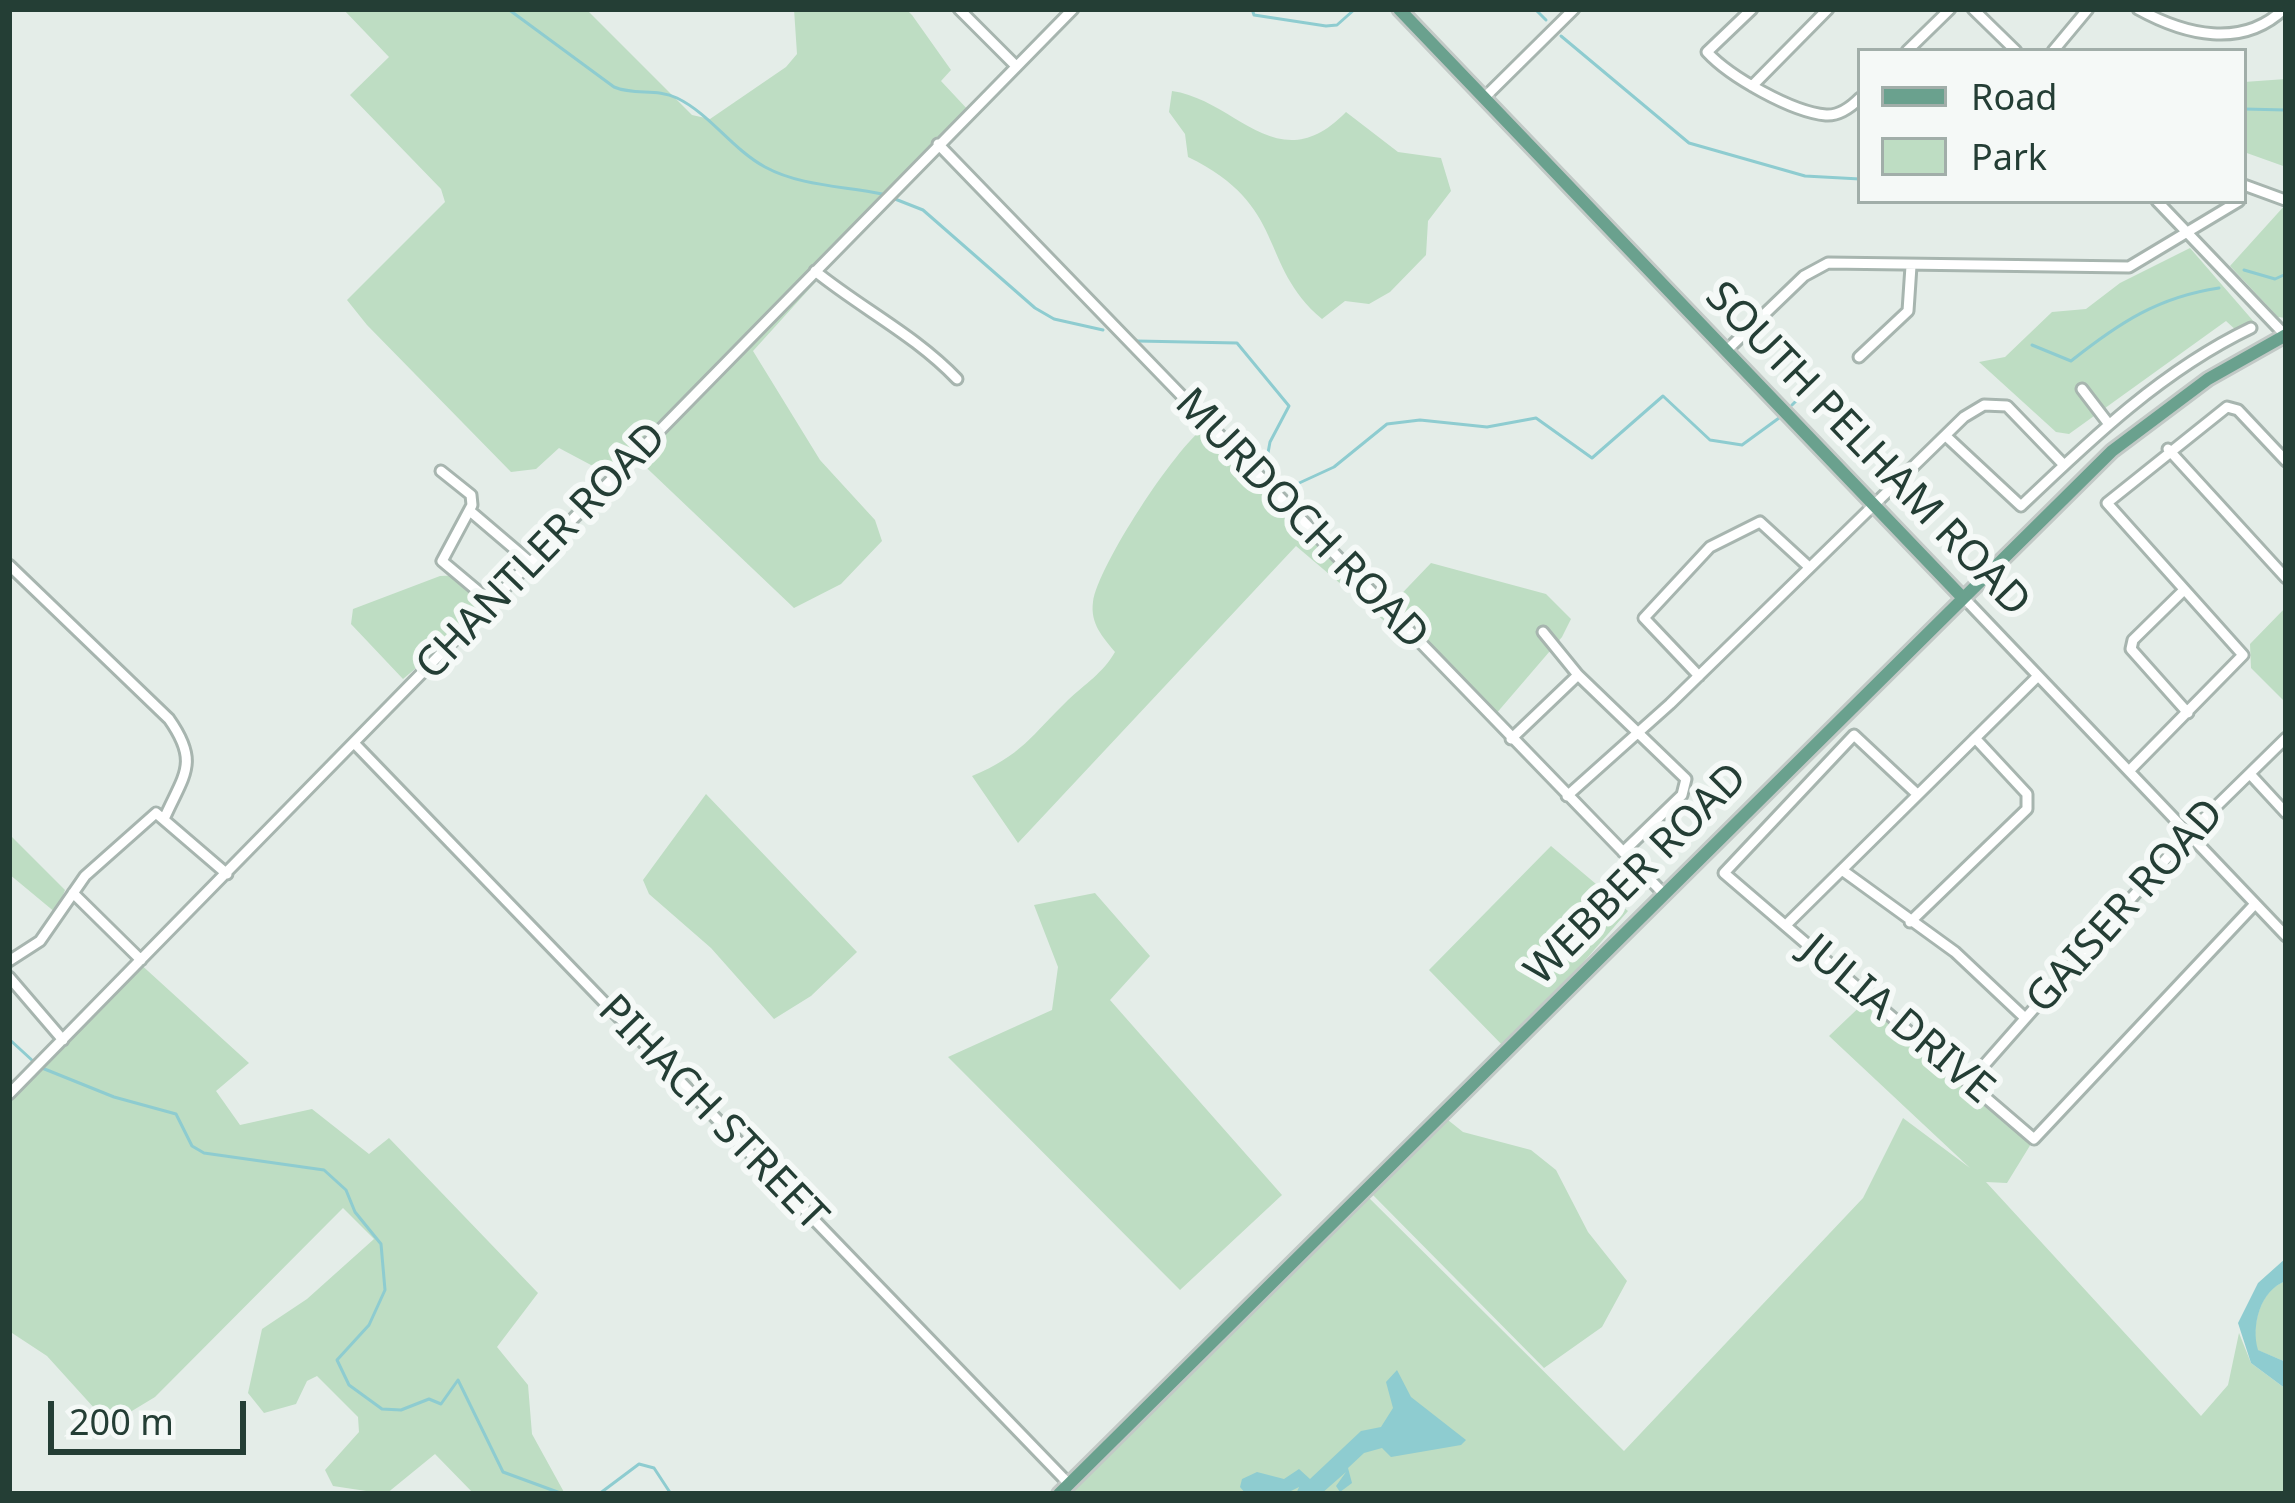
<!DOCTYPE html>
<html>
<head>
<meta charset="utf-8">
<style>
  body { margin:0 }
  #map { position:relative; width:2295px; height:1503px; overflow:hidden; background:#e4ede8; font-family:"Noto Sans",sans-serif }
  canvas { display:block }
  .frame { position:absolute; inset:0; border:12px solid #243e35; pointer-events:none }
  .legend { position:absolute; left:1857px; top:48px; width:390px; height:156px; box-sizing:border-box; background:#f5f9f7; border:3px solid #a1aea9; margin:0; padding:15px 21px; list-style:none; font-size:36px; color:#243e35 }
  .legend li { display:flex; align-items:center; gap:24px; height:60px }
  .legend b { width:60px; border:3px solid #a1aea9 }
  .scale { position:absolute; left:48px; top:1401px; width:198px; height:54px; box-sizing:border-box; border:6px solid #243e35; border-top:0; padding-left:15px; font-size:36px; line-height:42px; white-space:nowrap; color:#243e35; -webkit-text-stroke:9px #f5f9f7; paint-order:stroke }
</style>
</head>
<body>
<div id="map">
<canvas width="2295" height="1503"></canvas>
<div class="frame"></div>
<ul class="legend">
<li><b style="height:15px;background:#6aa18e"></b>Road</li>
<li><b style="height:33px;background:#beddc3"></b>Park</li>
</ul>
<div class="scale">200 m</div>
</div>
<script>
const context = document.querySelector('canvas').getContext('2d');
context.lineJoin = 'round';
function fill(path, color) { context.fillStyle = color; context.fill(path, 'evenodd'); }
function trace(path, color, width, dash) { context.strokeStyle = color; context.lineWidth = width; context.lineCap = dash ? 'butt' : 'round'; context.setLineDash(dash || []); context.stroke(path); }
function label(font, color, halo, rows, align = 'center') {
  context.font = font + ' "Noto Sans",sans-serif'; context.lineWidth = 12; context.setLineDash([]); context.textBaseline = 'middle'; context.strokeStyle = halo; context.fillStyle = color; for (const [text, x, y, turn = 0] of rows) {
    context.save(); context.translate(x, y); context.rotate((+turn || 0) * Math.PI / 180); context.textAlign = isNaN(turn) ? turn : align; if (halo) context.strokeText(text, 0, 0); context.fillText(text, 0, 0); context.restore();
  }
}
fill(new Path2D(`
  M343,9h243l106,106 18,4 76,-52 11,-13 -3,-45h112l6,6 39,55 -10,11 29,31 -217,239 67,109 55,60 7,21 -41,43 -47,24 -162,-154 -26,19 -47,-25 -23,21 -25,3 -144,-147 -20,-25 98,-98 -4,-13 -91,-94 39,-38z
  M2286,79v88l-42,-15v-70z
  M1172,91c65,9 106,91 174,21l52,40 43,6 10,33 -23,30 -2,34 -36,37 -21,12 -24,-3 -23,18c-65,-55 -33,-113 -134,-162l-3,-23 -16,-22z
  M2286,204v114l-8,-1 -48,-51z
  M2190,248l65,75 -17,9 -12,-11 -157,113 -13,-2 -77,-70 26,-5 47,-45 34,-3 34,-26z
  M1205,427l181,183 45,-47 115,31 25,25 -9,18 -67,78 -199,-169 -278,297 -46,-67c49,-20 60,-41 96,-76 18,-17 34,-26 47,-48 -12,-15 -25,-28 -22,-50 5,-36 82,-154 112,-175z
  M463,575l24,22 -16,25 -68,57 -52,-55 2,-15 87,-33z
  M2286,607v96l-35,-35 -1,-24z
  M706,794l151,158 -46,44 -37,23 -63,-71 -62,-54 -6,-14z
  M9,834l56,56 -9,23 -47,-39z
  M1551,846l77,65 -121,139 -78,-80z
  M1095,893l55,63 -40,44 172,195 -102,95 -232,-233 104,-47 6,-43 -24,-62z
  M137,961l112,102 -33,28 24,34 72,-16 57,45 20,-16 149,155 -41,54 31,38 4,49 33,60h-91l-39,-40 -49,40 -53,-8 -8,-16 34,-38 -1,-15 -41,-41 -10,5 -11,23 -32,9 -16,-20 14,-64 45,-30 67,-60 -31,-31 -188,189 -38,23 -22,-11 -48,-53 -38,-25v-252l5,6z
  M1871,996l163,143 -27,44 -21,-1 215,234 27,-31 11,-52 12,30 35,26 -1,105h-1226l300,-306 265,263 239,-253 40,-80 67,50 -141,-132z
  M1443,1116l20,16 68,18 25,20 32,62 39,49 -25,46 -58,41 -176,-178z
  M2286,1281v81l-29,-12c-6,-24 3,-61 29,-69z`), '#beddc3');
fill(new Path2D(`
  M2286,1258v23c-26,9 -35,45 -28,69l28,12v27l-35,-26 -13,-40 20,-40z
  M1397,1370l14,27 55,43 -5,5 -70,12 -9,-9 -18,5 -16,15 4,15 -12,9 -4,-6 10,-14 -25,22h-25l3,-7 -14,7h-39l-6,-7 2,-8 15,-7 27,7 15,-10 11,10 51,-48 20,-4 12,-19 -7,-26z`), '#8eccd0');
trace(new Path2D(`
  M508,9l106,78c21,9 42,1 63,11 33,16 55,51 88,69 35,19 78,19 117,27
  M1252,9l2,6 72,11 11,-1 18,-16
  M1535,9l11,11
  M1561,36l128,107 116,33 55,3
  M2244,109l42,1
  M895,199l28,11 112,98 19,11 49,11
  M2244,270l31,9 11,-5
  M1137,341l100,2 52,63 -19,36 -5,27 19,21 50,-23 53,-43 33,-4 67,7 49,-9 56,40 71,-62 47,44 32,5 37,-27
  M2032,345l39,16c48,-38 87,-64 148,-73
  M1792,405l18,-18
  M9,1039l25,23
  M42,1068l72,29 62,17 16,32 12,7 120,17 22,20 9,22 26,32 4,46 -16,35 -32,35 12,25 33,24 19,1 28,-11 12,5 17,-24 45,92 60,22
  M599,1494l40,-30 15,4 17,26`), '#8eccd0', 3);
const minor = new Path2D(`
  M959,9l57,57
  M1752,9l-45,43c23,25 85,60 119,63 14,1 26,-9 34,-17
  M1973,9l43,42
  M2138,9c47,26 104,40 146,0
  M1907,51l43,-42
  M2053,51l35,-42
  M1752,86l76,-77
  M1485,97l89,-88
  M938,144l727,751
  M2244,185l41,15
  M2157,201l129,135
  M815,271c47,38 100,64 142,108
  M1726,351l78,-75 24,-13 301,4 110,-66
  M1859,357l49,-46 3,-45
  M2082,389l26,34
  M1948,438l73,68c70,-67 142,-136 230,-178
  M2168,449l118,129
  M441,471l30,24 1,10 -30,56 50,42
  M470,511l61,52
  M9,565l160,154c31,44 15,55 -5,100
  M2184,590l-51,50 -2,9 57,64
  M1963,597l323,339
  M1543,632l35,43 108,104 -4,16 -59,57
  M1699,676l-55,-58 66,-71 50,-25 49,45
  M1511,739l67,-64
  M355,744l714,740
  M2129,771l114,-116 -136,-152 120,-96 11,3 48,51
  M2250,774l36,39
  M1917,794l-63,-59 -130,138 310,266 221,-235
  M1567,796l103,-92 294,-287 20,-12 23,1 57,59
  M1842,870l113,82 70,66
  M73,893l68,67
  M1910,922l117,-113v-15l-52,-56
  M1786,925l252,-249
  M9,961l31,-20 45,-65 71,-63 71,61
  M9,977l54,63
  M1971,1080l217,-246 98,-96
  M9,1094l1064,-1085`);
const major = new Path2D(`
  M1399,9l563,588
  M1059,1494l1053,-1043 96,-72 78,-44`);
trace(minor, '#a7b5af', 15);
trace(major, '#c2c9c6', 18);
trace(minor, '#fff', 9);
trace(major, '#6aa18e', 12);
label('42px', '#243e35', '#f5f9f7', [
  ["SOUTH PELHAM ROAD",1867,450,46],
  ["MURDOCH ROAD",1301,520,46],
  ["CHANTLER ROAD",542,552,-46],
  ["WEBBER ROAD",1637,875,-45],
  ["GAISER ROAD",2126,907,-48],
  ["JULIA DRIVE",1897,1020,40],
  ["PIHACH STREET",712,1114,46]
]);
</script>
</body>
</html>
